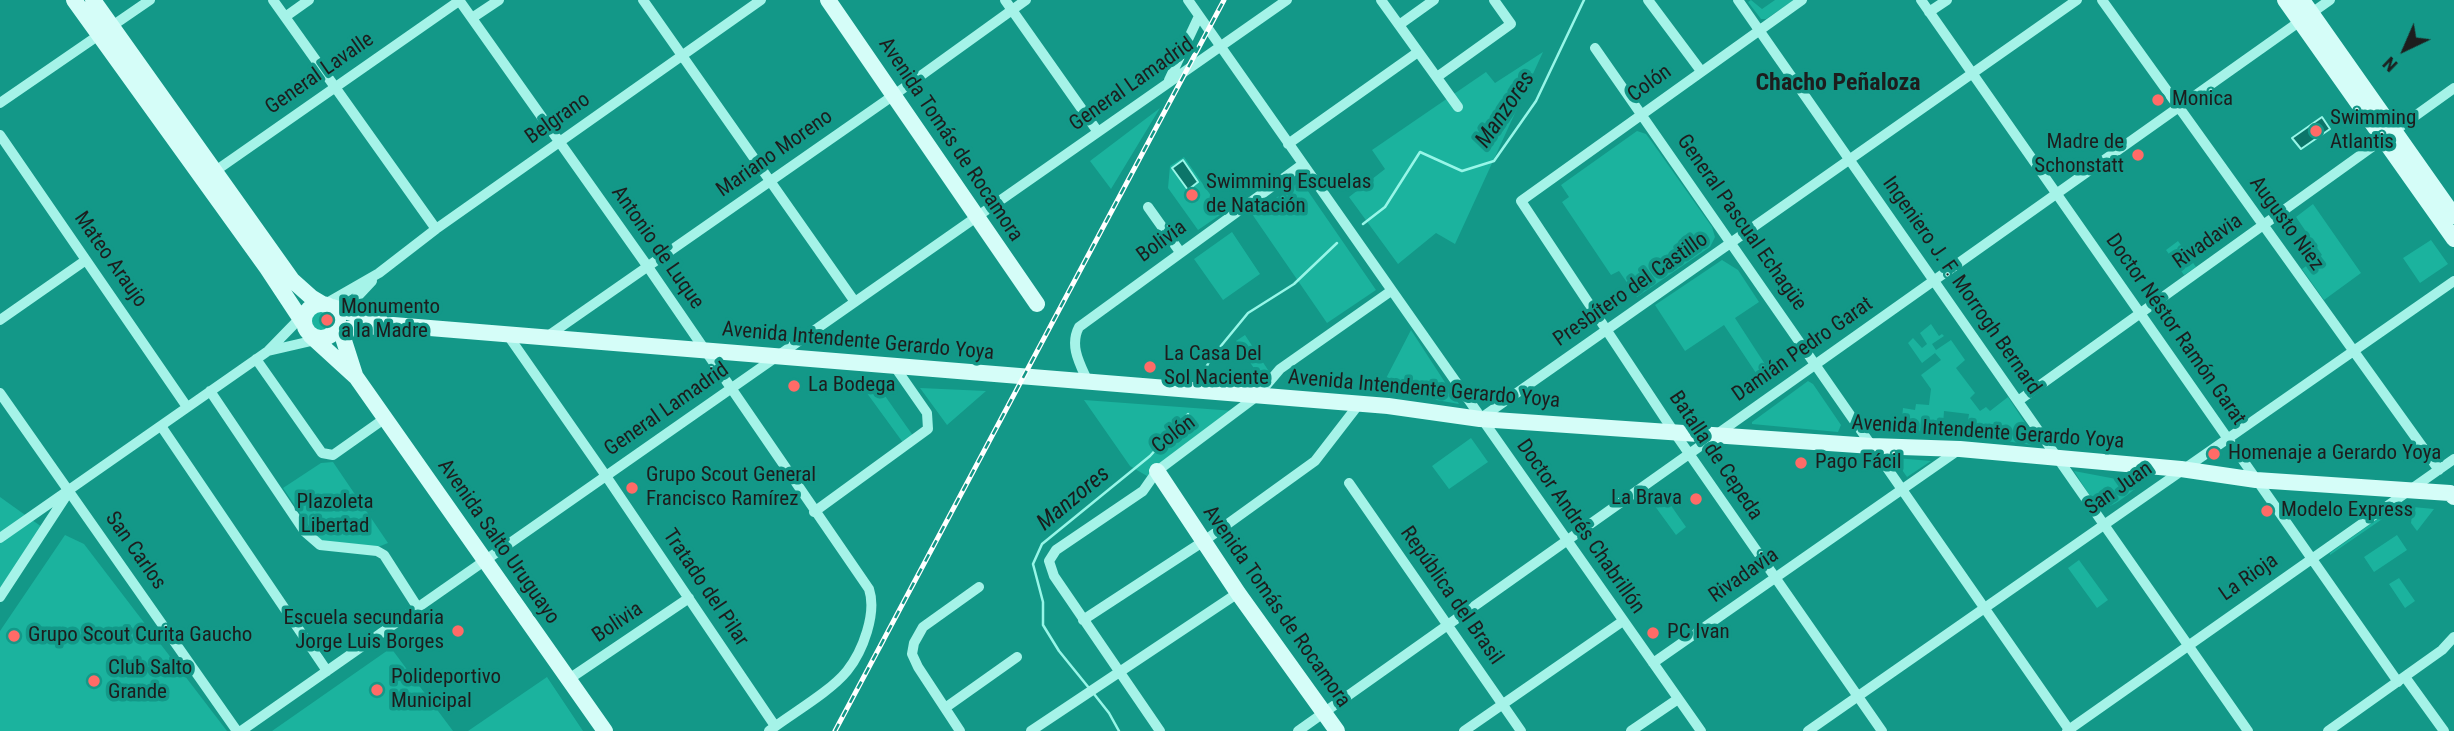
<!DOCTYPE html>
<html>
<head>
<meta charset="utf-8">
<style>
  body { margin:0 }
  #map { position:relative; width:2454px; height:731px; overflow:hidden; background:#139888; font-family:"Roboto Condensed",sans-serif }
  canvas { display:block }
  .north { position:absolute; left:2370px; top:14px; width:70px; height:70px; -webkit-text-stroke:5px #139888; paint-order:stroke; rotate:224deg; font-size:19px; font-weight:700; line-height:28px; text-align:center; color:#1d1d1d }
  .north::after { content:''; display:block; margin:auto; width:24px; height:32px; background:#1d1d1d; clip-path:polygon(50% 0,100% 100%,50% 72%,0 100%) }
</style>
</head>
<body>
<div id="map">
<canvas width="2454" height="731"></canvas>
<div class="north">N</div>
</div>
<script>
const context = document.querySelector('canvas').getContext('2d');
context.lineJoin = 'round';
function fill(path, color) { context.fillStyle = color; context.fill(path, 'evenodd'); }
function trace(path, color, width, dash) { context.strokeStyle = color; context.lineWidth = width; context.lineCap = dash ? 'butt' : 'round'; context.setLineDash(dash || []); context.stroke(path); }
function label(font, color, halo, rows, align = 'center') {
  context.font = font + ' "Roboto Condensed",sans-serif'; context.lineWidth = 7; context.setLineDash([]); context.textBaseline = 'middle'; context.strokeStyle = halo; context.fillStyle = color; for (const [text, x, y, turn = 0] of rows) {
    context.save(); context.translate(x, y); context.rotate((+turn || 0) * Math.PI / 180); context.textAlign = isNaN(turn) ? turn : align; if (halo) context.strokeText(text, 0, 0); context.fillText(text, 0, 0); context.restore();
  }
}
fill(new Path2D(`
  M1751,0l11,9 13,-9h19l-28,19h-5l-13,-17z
  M1543,52l-88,192 -19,-11 -38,31 -49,-67 36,-28 -13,-19 114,-78 9,11z
  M1160,108l-49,81 -21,-28z
  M1637,131l9,3 6,8 60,85 3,10 -5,10 -73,50 -18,-26 -8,4 -49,-73 7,-5 -8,-12z
  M1184,157l39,56 -25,17 -30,-42 2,-22z
  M1301,181l75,109 -49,33 -75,-109z
  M2313,204l48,69 -37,27 -22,-31 20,-14 -26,-38z
  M1232,232l28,42 -37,26 -29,-41z
  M2431,240l17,24 -28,19 -17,-25z
  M2178,241l18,26 -12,8 -18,-25z
  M1722,260l16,10 21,32 -24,16 37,57 -10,7 -38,-57 -39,26 -30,-46z
  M308 321a12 12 0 1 1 24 0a12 12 0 1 1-24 0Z
  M1931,324l8,12 3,-2 2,2 -12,8 4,6 15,-10 14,20 -9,8 19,25 -5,5 10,13 6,-4 4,4 18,-14 27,41 -4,7 -56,-9 -74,-7 2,-21 12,2 1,-6 13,1 2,-16 -10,-14 20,-15 -6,-7 -13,10 -14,-20 5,-5 9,10 5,-4 -7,-11zM1944,411l25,3 -2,13 -24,-2z
  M1411,330l48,74 -79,-14z
  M1245,335l25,38 -9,6 -25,-38z
  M1808,381l5,3 28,41 -3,7 -86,-8v-2z
  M861,385l17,1 36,51 -10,7z
  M920,388l66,3 -39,34z
  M1084,400l151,11 -88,65 -17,-10z
  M1471,438l17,24 -39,27 -17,-23z
  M1896,458l35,3 -24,16 -12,-17z
  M333,462l55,81 -10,4 -59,-6 -36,-53 38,-25z
  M2074,471l58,11 3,7c-11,8 -25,22 -38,18z
  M1660,490l26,37 -10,8 -27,-37z
  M0,497l42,30 -42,61z
  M2413,507l21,2 -17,22 -6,-8z
  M2386,513l2,2 -58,40v-2z
  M65,535l19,9 143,187h-227v-100z
  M2397,535l10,15 -33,22 -10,-15z
  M2079,560l29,40 -11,8 -29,-40z
  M2399,578l16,23 -10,7 -16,-24z
  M391,648l62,83h-181z
  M547,677l36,54h-115z`), '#1bb39e');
const water = new Path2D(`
  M2322,117l8,12 -29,20 -9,-11z
  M1183,160l15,22 -10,8 -16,-22z`);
fill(water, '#0c7569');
trace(water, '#97f6e8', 2);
trace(new Path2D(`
  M1363,224l22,-17 35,-55 42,19 32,-10 42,-60 48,-101
  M1198,383l13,-25 37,-45 46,-29 43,-41
  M1089,688l-30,-37 -16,-26v-23l-10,-38 9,-20 108,-88 38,-42
  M1094,694l15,19 10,18`), '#97f6e8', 2.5);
trace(new Path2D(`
  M273,0l163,229
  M459,0l189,267 221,322c8,24 -6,62 -22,82 -17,21 -56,43 -78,60
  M643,0l212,302
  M1005,0l93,132
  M1188,0l513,731
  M1381,0l77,107
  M1648,0l53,71
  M1738,0l510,731
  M1802,0l-281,201 153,231 208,299
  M1921,0l477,682
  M2102,0l337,470
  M1929,12l18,-12
  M285,17l24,-17
  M472,18l27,-18
  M1399,25l35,-25
  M1595,48l475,683
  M1437,77l74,-53 -17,-24
  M1169,80l30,-64
  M0,103l150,-103
  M0,135l187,272
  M1288,144l130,-92
  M211,174l248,-173
  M1148,207l32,45
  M325,304l54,-31 57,-44 325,-229
  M342,313l30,-32
  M0,320l86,-60
  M507,334l99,142 169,250
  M545,338l349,-243 132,-95
  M268,351l52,-12
  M256,359l66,94 11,2 51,-36
  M1088,382c-8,-18 -19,-36 -9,-55l224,-163
  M210,391l95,141 15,13 57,6 7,4 34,53
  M0,393l237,338
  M2018,401l436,-313
  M1481,418l596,-418
  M161,426l166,245
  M1349,483l172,248
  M814,512l114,-83 -1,-16 -32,-46
  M0,538l268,-187 38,-39
  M0,597l68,-104
  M1083,620l121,-79 111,-80 44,-57
  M1653,663l307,-214
  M2405,677l39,54
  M569,679l120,-81
  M945,708l72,-51
  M241,731l1046,-731
  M960,731l-42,-64 -6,-13 2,-11 9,-16 56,-40
  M1031,731l207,-138
  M1160,731l-106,-155 -5,-15 7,-11 87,-59 14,-20 100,-75 23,-27 111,-78
  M1298,731l1032,-731
  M1464,731l159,-110
  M1631,731l47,-32
  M1808,731l646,-450
  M2067,731l387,-272
  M2328,731l114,-81 12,-13`), '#a5f3e8', 10);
trace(new Path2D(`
  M74,0l193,268 37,56
  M93,0l199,280 19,17 10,6
  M828,0l209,304
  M2285,0l169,239
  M2302,0l152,216
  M304 321a17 17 0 1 1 34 0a17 17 0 1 1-34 0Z
  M332,307l49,15
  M338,322l17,53
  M336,330l57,-5 995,81 92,13 392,27 88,3 221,20 75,11 194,13 4,4
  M310,335l46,42 249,354
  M1157,471l81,122 99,138`), '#d5fdf8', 16);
const rail = new Path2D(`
  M835,731l389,-731`);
trace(rail, '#fff', 5);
trace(rail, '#139888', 2.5, [8]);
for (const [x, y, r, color] of [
  [2158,100,7,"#ff6b67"],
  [2316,131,7,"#ff6b67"],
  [2138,155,7,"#ff6b67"],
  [1192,195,7,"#ff6b67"],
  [327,320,7,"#ff6b67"],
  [1150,367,7,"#ff6b67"],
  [794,386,7,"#ff6b67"],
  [2214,454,7,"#ff6b67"],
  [1801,463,7,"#ff6b67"],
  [632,488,7,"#ff6b67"],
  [1696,499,7,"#ff6b67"],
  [2267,511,7,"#ff6b67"],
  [458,631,7,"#ff6b67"],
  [1653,633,7,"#ff6b67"],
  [14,636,7,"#ff6b67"],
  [94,681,7,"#ff6b67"],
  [377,690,7,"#ff6b67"]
]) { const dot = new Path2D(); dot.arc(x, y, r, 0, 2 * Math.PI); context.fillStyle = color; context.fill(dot); trace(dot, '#139888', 2.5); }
label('21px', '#1d1d1d', '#139888', [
  ["General Lavalle",320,74,-35],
  ["Colón",1650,84,-36],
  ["General Lamadrid",1132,85,-35],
  ["Belgrano",558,119,-35],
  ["Avenida Tomás de Rocamora",950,140,56],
  ["Mariano Moreno",775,154,-35],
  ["General Pascual Echagüe",1741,223,55],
  ["Augusto Niez",2286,224,54],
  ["Bolivia",1162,242,-36],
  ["Rivadavia",2208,242,-35],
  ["Antonio de Luque",657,248,55],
  ["Mateo Araujo",110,260,55],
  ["Ingeniero J. F. Morrogh Bernard",1961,286,55],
  ["Presbítero del Castillo",1631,290,-35],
  ["Doctor Néstor Ramón Garat",2175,330,55],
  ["Avenida Intendente Gerardo Yoya",858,342,5],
  ["Damián Pedro Garat",1803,350,-35],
  ["Avenida Intendente Gerardo Yoya",1424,390,5],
  ["General Lamadrid",667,410,-35],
  ["Avenida Intendente Gerardo Yoya",1988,433,4],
  ["Colón",1174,435,-37],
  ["Batalla de Cepeda",1715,456,56],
  ["San Juan",2119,489,-35],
  ["Doctor Andrés Chabrillón",1580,527,55],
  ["Avenida Salto Uruguayo",498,542,55],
  ["San Carlos",135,551,55],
  ["Rivadavia",1744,576,-35],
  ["La Rioja",2249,578,-35],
  ["Tratado del Pilar",705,588,56],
  ["República del Brasil",1451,596,55],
  ["Avenida Tomás de Rocamora",1276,607,55],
  ["Bolivia",618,623,-34]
]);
label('21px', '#1d1d1d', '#139888', [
  ["Monica",2172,100],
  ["Swimming",2330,119],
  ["Atlantis",2330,143],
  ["Madre de",2124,143,"right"],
  ["Schonstatt",2124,167,"right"],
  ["Swimming Escuelas",1206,183],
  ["de Natación",1206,207],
  ["Monumento",341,308],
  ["a la Madre",341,332],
  ["La Casa Del",1164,355],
  ["Sol Naciente",1164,379],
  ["La Bodega",808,386],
  ["Homenaje a Gerardo Yoya",2228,454],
  ["Pago Fácil",1815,463],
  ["Grupo Scout General",646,476],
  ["Francisco Ramírez",646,500],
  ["La Brava",1682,499,"right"],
  ["Modelo Express",2281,511],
  ["Escuela secundaria",444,619,"right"],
  ["Jorge Luis Borges",444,643,"right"],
  ["PC Ivan",1667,633],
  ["Grupo Scout Curita Gaucho",28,636],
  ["Club Salto",108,669],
  ["Grande",108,693],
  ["Polideportivo",391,678],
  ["Municipal",391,702]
], 'left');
label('21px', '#1a1d1c', '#139888', [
  ["Plazoleta",335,503],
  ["Libertad",335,527]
]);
label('italic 23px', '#191d1c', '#139888', [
  ["Manzores",1506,110,-56],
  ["Manzores",1074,499,-40]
]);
label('bold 24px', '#1d1d1d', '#139888', [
  ["Chacho Peñaloza",1838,84]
]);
</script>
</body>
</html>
